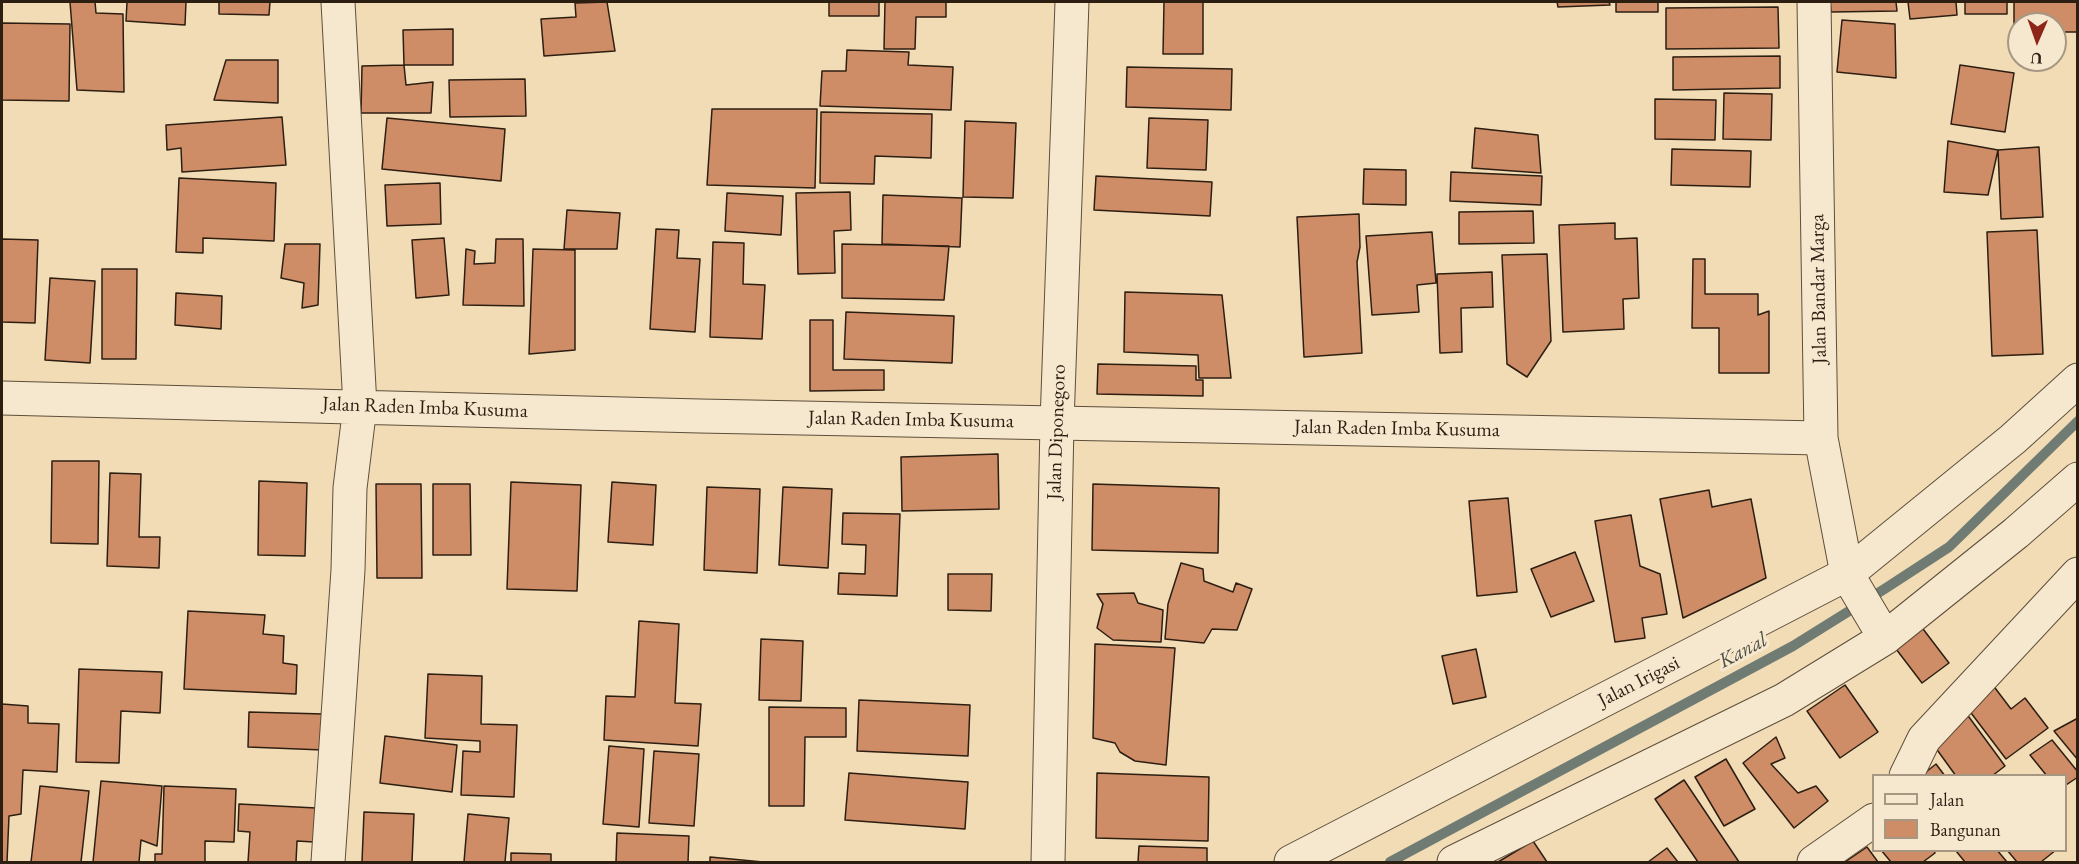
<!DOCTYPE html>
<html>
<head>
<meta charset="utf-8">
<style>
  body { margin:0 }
  #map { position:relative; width:2079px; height:864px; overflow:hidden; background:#f1dcb5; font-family:"EB Garamond",serif }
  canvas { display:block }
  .frame { position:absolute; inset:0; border:3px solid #2d1e12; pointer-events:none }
  .legend { position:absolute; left:1872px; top:774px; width:195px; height:78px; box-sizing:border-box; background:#f6e8cf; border:2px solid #a69783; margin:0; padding:8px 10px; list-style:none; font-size:18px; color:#2d1e12 }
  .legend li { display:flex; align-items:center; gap:12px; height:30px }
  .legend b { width:30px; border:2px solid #a69783 }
  .north { position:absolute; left:2007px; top:12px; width:60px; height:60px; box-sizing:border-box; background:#f6e8cf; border:2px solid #a69783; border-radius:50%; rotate:182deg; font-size:16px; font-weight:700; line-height:24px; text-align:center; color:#2d1e12 }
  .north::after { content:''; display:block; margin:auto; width:21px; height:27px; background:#8f2418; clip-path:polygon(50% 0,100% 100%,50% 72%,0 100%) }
</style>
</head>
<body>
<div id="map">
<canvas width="2079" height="864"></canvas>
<div class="frame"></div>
<ul class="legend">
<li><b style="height:8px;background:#f6e8cf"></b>Jalan</li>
<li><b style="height:16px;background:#ce8d67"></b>Bangunan</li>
</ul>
<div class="north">U</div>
</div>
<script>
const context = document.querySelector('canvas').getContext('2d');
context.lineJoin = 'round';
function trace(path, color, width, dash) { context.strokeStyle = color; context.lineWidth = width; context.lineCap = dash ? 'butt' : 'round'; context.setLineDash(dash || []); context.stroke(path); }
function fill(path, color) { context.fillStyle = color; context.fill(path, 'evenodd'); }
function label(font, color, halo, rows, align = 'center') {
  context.font = font + ' "EB Garamond",serif'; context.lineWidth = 6; context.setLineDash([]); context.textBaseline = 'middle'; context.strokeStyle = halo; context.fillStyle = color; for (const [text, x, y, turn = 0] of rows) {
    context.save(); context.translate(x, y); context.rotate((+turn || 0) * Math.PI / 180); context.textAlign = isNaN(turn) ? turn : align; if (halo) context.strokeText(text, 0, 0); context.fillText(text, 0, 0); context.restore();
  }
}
trace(new Path2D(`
  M1390,862l403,-216 93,-58 63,-41 129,-126`), '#707c73', 10);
const building = new Path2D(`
  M70,2h25l1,11 27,1 1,78 -47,-2z
  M127,2h59l-1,23 -59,-4z
  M219,2h51l-1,13 -50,-1z
  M607,2l8,49 -71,5 -3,-37 35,-2 -1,-14z
  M829,2h50v14h-50z
  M885,2h61v15h-30l-1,32h-31z
  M1164,2h39v52h-40z
  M1557,2h52l1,3 -52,2z
  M1616,2h42v10h-42z
  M1830,2h66l1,9 -66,1z
  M1908,2h48l1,13 -47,4z
  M1965,2h42v12h-42z
  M2014,2h63v30h-22v-8h-36v7h-5z
  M1778,7l1,41 -113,1v-41z
  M1842,20l53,4 1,54 -59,-6z
  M2,23l68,1 -1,77 -67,-1z
  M453,29v36h-49l-1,-35z
  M847,50l62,2 -1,13 45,2 -2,43 -131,-4 2,-35h24z
  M1780,56v32l-107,2v-33z
  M226,60h52v43l-64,-3z
  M404,65l2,20 27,-3 -2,31h-70l1,-47z
  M1960,65l54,8 -9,59 -54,-8z
  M1127,67l105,2 -1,41 -105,-3z
  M525,79l1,37 -76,1 -1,-37z
  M1724,93l48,1 -1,46 -48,-1z
  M1655,99l61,1 -1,40 -60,-1z
  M712,109h105l-2,79 -108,-3z
  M821,112l111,2 -1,44 -56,-2 -1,28 -54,-1z
  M282,117l4,48 -104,7 -1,-24 -14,2 -1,-25z
  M387,118l118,11 -4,52 -119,-12z
  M1149,118l59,2 -2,50 -59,-2z
  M965,121l51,2 -3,75 -50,-1z
  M1475,128l63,7 3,38 -69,-5z
  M1948,141l50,9 -10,45 -44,-3z
  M2039,147l4,70 -42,2 -3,-69z
  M1672,149l79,2 -1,36 -79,-2z
  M1364,169l42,1v35l-43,-1z
  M1451,172l91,4 -1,29 -91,-4z
  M1096,176l116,6 -2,34 -116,-6z
  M179,178l97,5 -2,58 -71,-3v15l-27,-1z
  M440,183l1,41 -54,2 -2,-41z
  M850,192l1,38 -17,1 1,42 -37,1 -2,-81z
  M727,193l56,3 -2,39 -56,-4z
  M883,195l79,3 -2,49 -78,-3z
  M567,210l53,3 -3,36h-53z
  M1533,211l1,32 -75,1v-32z
  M1359,214l1,33 -3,15 5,91 -58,4 -7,-140z
  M1615,223v16l22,-1 2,60 -16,1 1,30 -61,3 -4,-107z
  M656,229l23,1 -2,28 23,1 -5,73 -45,-3z
  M2037,230l6,124 -51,2 -5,-124z
  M1432,232l4,51 -19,2 2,27 -47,3 -6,-79z
  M444,238l5,57 -33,3 -4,-58z
  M2,239l36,1 -3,83 -33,-1z
  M496,239h27l1,67 -61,-1 3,-56 9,2 -1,13 21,-1z
  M713,242l31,1 -1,41 22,1 -3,54 -52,-2z
  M285,244h35l-2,61 -16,3 2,-25 -23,-5z
  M842,244l107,2 -5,54 -102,-2z
  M533,249l42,1v100l-46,4z
  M1547,254l4,87 -24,36 -20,-13 -5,-109z
  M1693,259h12v35h53v21l11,-4v62h-50v-45h-27z
  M102,269h35l-1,90h-34z
  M1492,272l1,35 -32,1 1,44 -22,1 -3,-79z
  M50,278l45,3 -5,82 -45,-3z
  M1125,292l97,3 9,83h-32l-1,-23 -74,-3z
  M176,293l46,3 -1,33 -46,-4z
  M846,312l108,4 -2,47 -108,-4z
  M810,320h23v50h51v20l-74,1z
  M1098,364l98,2v14h7v16l-106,-2z
  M998,454l1,55 -97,2 -1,-54z
  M52,461h47l-1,83 -47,-1z
  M110,473l31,1 -2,63h21l-1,31 -52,-2z
  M259,481l48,2 -2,73 -47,-1z
  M511,482l70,3 -4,106 -70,-2z
  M612,482l44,3 -3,60 -45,-3z
  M376,484h45l1,94h-45z
  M433,484h37l1,71h-38z
  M1093,484l126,4 -1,65 -126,-3z
  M707,487l53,2 -3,84 -53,-3z
  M783,487l49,2 -4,79 -49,-3z
  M1709,490l3,17 39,-8 15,79 -83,40 -23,-119z
  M1508,498l9,94 -40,4 -8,-95z
  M843,513l57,1 -3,82 -59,-2 1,-21 26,1 1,-29 -24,-1z
  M1631,515l9,51 20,8 7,40 -25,4 3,20 -30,4 -20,-121z
  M1575,552l19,49 -43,16 -20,-48z
  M1181,563l22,6 1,12 29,11 3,-9 16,6 -15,41 -25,-1 -8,14 -39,-4 3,-35z
  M948,574h44l-1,37 -43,-1z
  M1134,593l4,10 25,7 -2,32 -48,-2 -16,-12 6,-24 -6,-10z
  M188,611l77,4 -2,19 21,2 -1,27 14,2 -1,29 -112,-5z
  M639,621l40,3 -4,79 26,1 -3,42 -94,-6 2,-44 29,1z
  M1920,625l29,38 -27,20 -29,-38z
  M761,639l42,2 -2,60 -42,-1z
  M1095,644l80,4 -9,117 -31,-4 -15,-9 -5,-9 -22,-5z
  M1476,649l10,48 -33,7 -11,-48z
  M79,669l83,3 -2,41 -39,-2 -2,52 -43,-1z
  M428,674l54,2 -1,48 36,1 -3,72 -53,-2 2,-44 17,1v-11l-55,-3z
  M1992,684l19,25 14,-11 23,30 -42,31 -41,-54z
  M1845,685l33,47 -38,26 -33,-47z
  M859,700l111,5 -2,51 -111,-5z
  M2,704l26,2v17l31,1 -2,48 -34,-2 -2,44 -12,2 -2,46h-5z
  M769,707l77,1v29h-41l-1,69h-35z
  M249,712l75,2 -1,36 -75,-3z
  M1966,713l39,53 -13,10h-36l-26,-36z
  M2078,718v42l-24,-29z
  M385,736l72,9 -5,47 -72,-9z
  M1776,737l9,21 -14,6 27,29 18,-7 12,15 -34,27 -51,-65z
  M2052,740l26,32v5l-12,8v-9h-19l-17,-21z
  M609,746l35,3 -5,78 -36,-3z
  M654,751l45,3 -5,72 -45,-3z
  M1726,759l29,50 -31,17 -29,-49z
  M1936,764l9,12h-24z
  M849,773l119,9 -3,47 -120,-9z
  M1097,773l112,4 -1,64 -112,-3z
  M1684,780l55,82h-41l-43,-63z
  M101,781l61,5 -5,60 -16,-6 -2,22h-46z
  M40,786l49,5 -8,71h-50z
  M164,786l72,3 -2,53 -29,-1v21h-50v-8h7z
  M239,804l77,4 -2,34 -17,-1 -1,21h-48l2,-30 -12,-1z
  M364,812l50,2 -2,48h-50z
  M468,814l41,4 -4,44h-41z
  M617,833l72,3 -1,26h-72z
  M1533,841l14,21h-49z
  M1139,846l68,2v14h-69z
  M1867,847l11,15h-33z
  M1667,848l11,14h-30z
  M1881,850h53l1,3 -12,9h-32z
  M1997,850l10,12h-42l-9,-11z
  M2007,850h49l-15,12h-24z
  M511,853l40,1v8h-40z
  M710,857l53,5h-53z`);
fill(building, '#ce8d67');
trace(building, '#2d1e12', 1.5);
const minor = new Path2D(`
  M1814,2l7,436 26,136 38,64
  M2,398l698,18 1121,22
  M1906,776l18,-37 154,-165
  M328,862l20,-292 2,-82 10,-82 -22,-404
  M1291,862l556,-288 166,-135 65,-59
  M1454,862l330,-162 101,-62 131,-105 62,-54
  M1814,862l60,-42`);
const tertiary = new Path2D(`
  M1048,862l9,-439 15,-421`);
trace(minor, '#5e4e3b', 35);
trace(tertiary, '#5e4e3b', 35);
trace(minor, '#f6e8cf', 33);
trace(tertiary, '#f6e8cf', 33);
label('20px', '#2d1e12', '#f6e8cf', [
  ["Jalan Bandar Marga",1819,289,-91],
  ["Jalan Raden Imba Kusuma",425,408,2],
  ["Jalan Raden Imba Kusuma",911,420,1],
  ["Jalan Raden Imba Kusuma",1397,429,1],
  ["Jalan Diponegoro",1057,432,-88],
  ["Jalan Irigasi",1639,682,-27]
]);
label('italic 21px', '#4e4d43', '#f6e8cf', [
  ["Kanal",1743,651,-28]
]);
</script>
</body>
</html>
